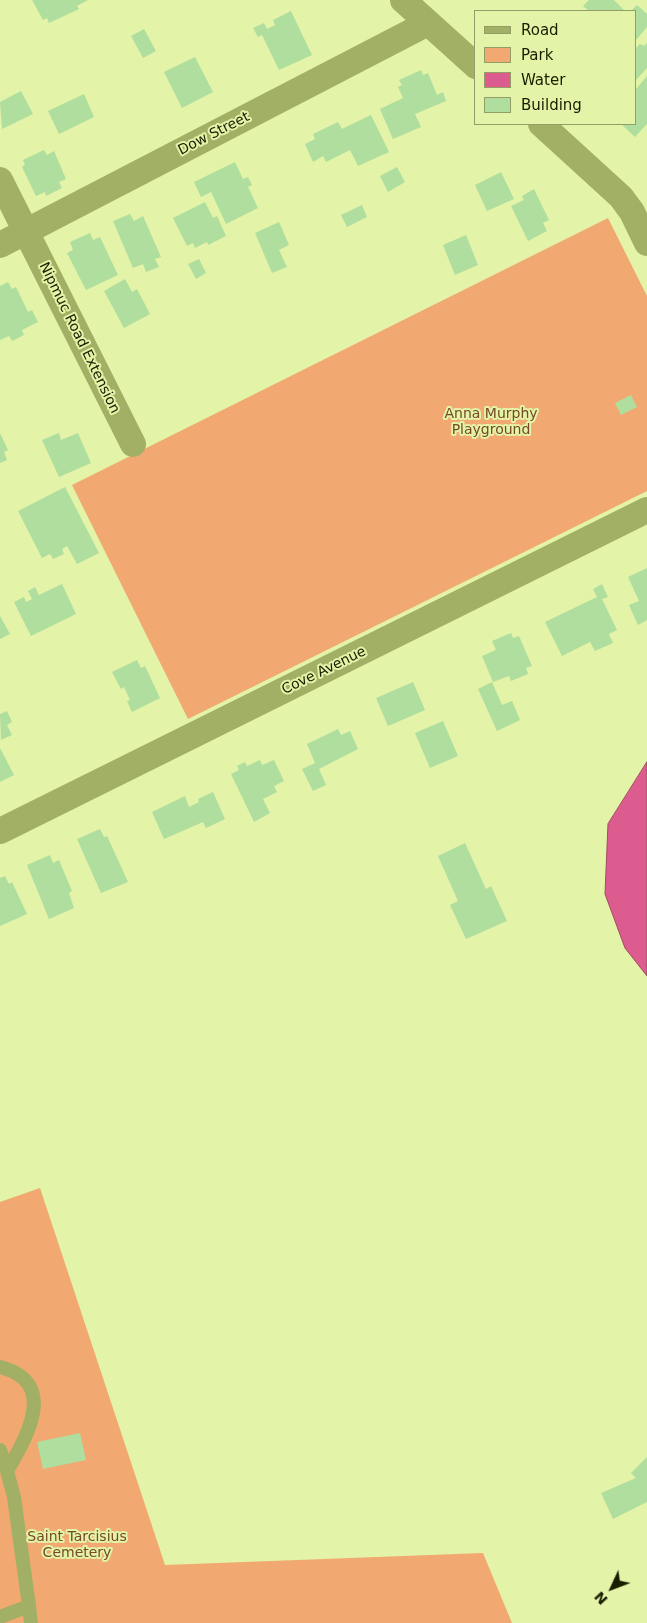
<!DOCTYPE html>
<html>
<head>
<meta charset="utf-8">
<style>
  body { margin:0 }
  #map { position:relative; width:647px; height:1623px; overflow:hidden; background:#e3f3a7; font-family:"DejaVu Sans",sans-serif }
  canvas { display:block }
  .legend { position:absolute; left:474px; top:10px; width:162px; height:115px; box-sizing:border-box; background:#e3f3a7; border:1px solid #929e65; margin:0; padding:6px 9px; list-style:none; font-size:15px; color:#191e01 }
  .legend li { display:flex; align-items:center; gap:10px; height:25px }
  .legend b { width:25px; border:1px solid #929e65 }
  .north { position:absolute; left:587px; top:1563px; width:50px; height:50px; -webkit-text-stroke:4px #e3f3a7; paint-order:stroke; rotate:227deg; font-size:14px; font-weight:700; line-height:20px; text-align:center; color:#191e01 }
  .north::after { content:''; display:block; margin:auto; width:18px; height:22px; background:#191e01; clip-path:polygon(50% 0,100% 100%,50% 72%,0 100%) }
</style>
</head>
<body>
<div id="map">
<canvas width="647" height="1623"></canvas>
<ul class="legend">
<li><b style="height:6px;background:#a1b064"></b>Road</li>
<li><b style="height:14px;background:#f1a971"></b>Park</li>
<li><b style="height:14px;background:#dd5c8f"></b>Water</li>
<li><b style="height:14px;background:#afde9f"></b>Building</li>
</ul>
<div class="north">N</div>
</div>
<script>
const context = document.querySelector('canvas').getContext('2d');
context.lineJoin = 'round';
function fill(path, color) { context.fillStyle = color; context.fill(path, 'evenodd'); }
function trace(path, color, width, dash) { context.strokeStyle = color; context.lineWidth = width; context.lineCap = dash ? 'butt' : 'round'; context.setLineDash(dash || []); context.stroke(path); }
function label(font, color, halo, rows, align = 'center') {
  context.font = font + ' "DejaVu Sans",sans-serif'; context.lineWidth = 4; context.setLineDash([]); context.textBaseline = 'middle'; context.strokeStyle = halo; context.fillStyle = color; for (const [text, x, y, turn = 0] of rows) {
    context.save(); context.translate(x, y); context.rotate((+turn || 0) * Math.PI / 180); context.textAlign = isNaN(turn) ? turn : align; if (halo) context.strokeText(text, 0, 0); context.fillText(text, 0, 0); context.restore();
  }
}
fill(new Path2D(`
  M608,218l39,78v195l-459,228 -116,-234z
  M40,1188l125,377 318,-12 29,70h-512v-421z`), '#f1a971');
const water = new Path2D(`
  M647,762v214l-22,-28 -20,-54 3,-70z`);
fill(water, '#dd5c8f');
trace(water, '#a24964', 1);
fill(new Path2D(`
  M32,0h56l-11,6 2,3 -30,14 -2,-5 -4,2z
  M589,0h25l11,11h-36l-6,-5z
  M637,5l10,9v13l-11,13v-29h-5z
  M291,11l21,44 -33,15 -17,-35 -4,2 -5,-9 11,-5 3,6 8,-4 -2,-5z
  M144,29l12,22 -13,7 -12,-22z
  M647,43v25l-11,12v-32l4,-4 4,2z
  M195,57l18,35 -31,16 -18,-36z
  M421,70l2,5 5,-2 9,22 6,-3 3,9 -31,13 6,13 -28,12 -13,-30 23,-11 -5,-11 4,-2 -3,-5z
  M647,76v48l-12,13 -14,-13h15v-35z
  M21,91l12,23 -31,15 -2,-27z
  M84,94l10,23 -35,17 -11,-23z
  M371,115l18,37 -31,14 -8,-16 -24,12 -3,-6 -10,6 -8,-18 10,-5 -2,-5 25,-12 4,7z
  M44,150l3,5 7,-4 12,28 -7,3 3,6 -16,8 -1,-4 -9,4 -14,-29 3,-2 -2,-5z
  M235,162l8,17 5,-2 4,8 -4,2 10,21 -32,16 -15,-32 -10,5 -7,-15z
  M397,167l8,15 -17,10 -8,-16z
  M501,172l13,27 -27,12 -12,-26z
  M534,189l15,31 -6,3 4,8 -19,10 -17,-35 13,-6 -2,-4z
  M205,202l8,16 4,-2 9,20 -18,9 -1,-3 -12,6 -2,-5 -6,3 -14,-28z
  M362,205l5,12 -20,10 -6,-12z
  M130,214l4,7 9,-5 18,41 -6,2 4,8 -13,5 -3,-8 -10,4 -20,-47z
  M279,222l10,23 -10,5 8,17 -15,6 -17,-40z
  M90,233l3,7 7,-3 18,38 -32,15 -19,-37 6,-3 -3,-8z
  M466,235l12,30 -23,10 -12,-30z
  M199,259l7,14 -10,6 -8,-15z
  M125,279l7,13 5,-3 13,25 -26,14 -20,-37z
  M8,282l4,7 4,-2 12,25 4,-2 6,12 -16,8 2,5 -12,6 -3,-5 -9,4v-54z
  M631,395l6,12 -16,8 -6,-12z
  M0,433l8,17 -4,2 3,8 -7,3z
  M59,433l2,7 17,-7 13,30 -32,14 -17,-37z
  M65,487l34,66 -22,11 -10,-18 -5,3 2,5 -11,5 -3,-5 -8,4 -24,-47z
  M647,568v52l-9,5 -9,-20 10,-4 -11,-24z
  M62,584l14,30 -45,22 -17,-34 10,-5 2,5 6,-3 -4,-8 7,-4 4,8z
  M602,584l6,13 -6,2 15,31 -8,4 4,9 -18,8 -5,-9 -28,14 -17,-34 52,-25 -4,-8z
  M0,616l10,18 -10,5z
  M511,633l2,5 6,-2 13,30 -6,2 2,6 -17,7 -2,-5 -16,6 -11,-26 14,-6 -4,-9z
  M137,660l4,8 4,-2 15,32 -28,14 -5,-11 3,-1 -6,-13 -3,2 -9,-17z
  M413,682l12,28 -37,16 -12,-28z
  M492,682l10,23 10,-4 8,19 -23,11 -19,-42z
  M7,711l5,11 -5,3 5,10 -11,5 -1,-26z
  M443,721l15,35 -28,12 -15,-35z
  M338,729l3,6 9,-4 8,18 -39,20 7,16 -13,6 -11,-22 13,-6 -8,-19z
  M0,748l14,27 -14,7z
  M260,760l2,5 12,-5 10,21 -10,5 3,6 -14,7 7,14 -16,9 -23,-48 8,-4 -2,-4 8,-4 2,4z
  M213,792l12,27 -19,9 -3,-6 -39,17 -12,-27 33,-16 4,11 10,-5 -1,-3z
  M100,829l4,8 3,-1 21,46 -27,11 -24,-54z
  M465,843l21,46 5,-3 16,35 -41,18 -16,-34 8,-4 -20,-45z
  M50,855l3,8 6,-3 13,31 -3,2 5,15 -25,11 -22,-54z
  M5,876l4,8 3,-2 15,32 -27,12v-48z
  M80,1433l6,27 -43,9 -6,-27z
  M647,1457v45l-34,17 -12,-26 35,-15 -5,-5z`), '#afde9f');
trace(new Path2D(`
  M0,1367c59,15 27,70 7,104l-7,-21
  M29,1606l2,17
  M0,1617l29,-11 -15,-109 -7,-26`), '#a1b064', 14);
trace(new Path2D(`
  M403,0l73,66
  M541,124l80,73 11,15 15,31
  M0,180l133,264
  M0,245l428,-222
  M0,831l647,-321`), '#a1b064', 26);
label('14px', '#191e01', '#e3f3a7', [
  ["Dow Street",214,134,-27],
  ["Nipmuc Road Extension",79,338,64],
  ["Cove Avenue",324,671,-26]
]);
label('14px', '#764925', '#e3f3a7', [
  ["Anna Murphy",491,414],
  ["Playground",491,430],
  ["Saint Tarcisius",77,1537],
  ["Cemetery",77,1553]
]);
</script>
</body>
</html>
